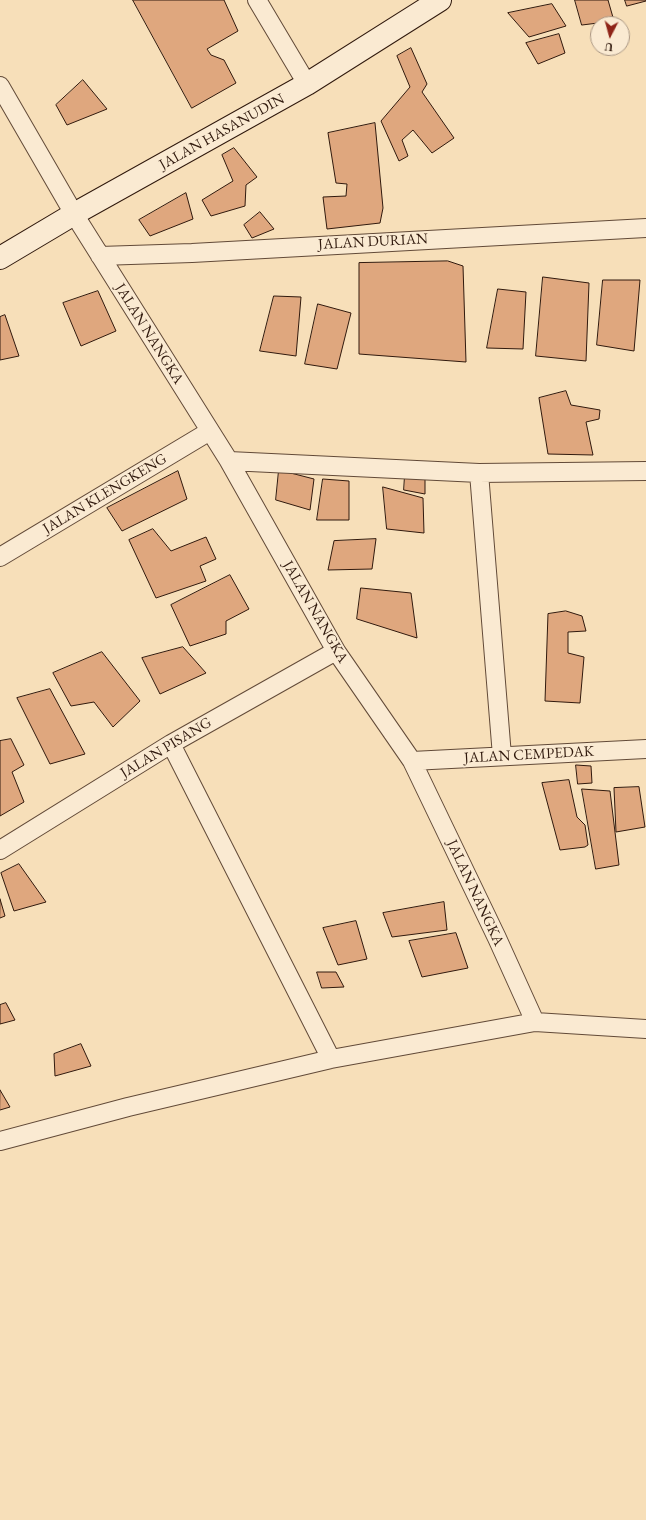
<!DOCTYPE html>
<html>
<head>
<meta charset="utf-8">
<style>
  body { margin:0 }
  #map { position:relative; width:646px; height:1520px; overflow:hidden; background:#f7dfb9; font-family:"EB Garamond",serif }
  canvas { display:block }
  .north { position:absolute; left:590px; top:16px; width:40px; height:40px; box-sizing:border-box; background:#faead2; border:1px solid #a99683; border-radius:50%; rotate:186deg; font-size:11px; font-weight:700; line-height:16px; text-align:center; color:#30190d }
  .north::after { content:''; display:block; margin:auto; width:14px; height:18px; background:#8f2418; clip-path:polygon(50% 0,100% 100%,50% 72%,0 100%) }
</style>
</head>
<body>
<div id="map">
<canvas width="646" height="1520"></canvas>
<div class="north">U</div>
</div>
<script>
const context = document.querySelector('canvas').getContext('2d');
context.lineJoin = 'round';
function fill(path, color) { context.fillStyle = color; context.fill(path, 'evenodd'); }
function trace(path, color, width, dash) { context.strokeStyle = color; context.lineWidth = width; context.lineCap = dash ? 'butt' : 'round'; context.setLineDash(dash || []); context.stroke(path); }
function label(font, color, halo, rows, align = 'center') {
  context.font = font + ' "EB Garamond",serif'; context.lineWidth = 3.5; context.setLineDash([]); context.textBaseline = 'middle'; context.strokeStyle = halo; context.fillStyle = color; for (const [text, x, y, turn = 0] of rows) {
    context.save(); context.translate(x, y); context.rotate((+turn || 0) * Math.PI / 180); context.textAlign = isNaN(turn) ? turn : align; if (halo) context.strokeText(text, 0, 0); context.fillText(text, 0, 0); context.restore();
  }
}
const building = new Path2D(`
  M133,0h91l14,31 -31,18 4,6 13,5 12,23 -44,25z
  M575,0h33l6,21 -32,4z
  M625,0h21v1l-19,5z
  M552,4l14,22 -37,11 -21,-24z
  M559,34l6,19 -27,11 -12,-21z
  M411,48l16,36 -5,8 32,46 -22,15 -19,-23 -11,10 6,16 -9,5 -18,-40 29,-34 -13,-31z
  M83,80l24,29 -40,16 -11,-20z
  M375,123l8,85 -3,15 -53,6 -4,-32 23,-1 1,-12 -11,-1 -8,-50z
  M234,148l23,29 -11,8 -1,21 -34,10 -9,-16 31,-19 -11,-26z
  M186,193l7,26 -43,17 -11,-16z
  M260,212l14,17 -22,9 -8,-13z
  M448,261l15,5 3,96 -107,-8v-91z
  M543,277l46,6 -3,78 -50,-5z
  M603,280h37l-6,71 -37,-6z
  M498,289l28,3 -3,57 -36,-1z
  M98,291l18,40 -35,15 -18,-43z
  M274,296l27,1 -5,59 -36,-5z
  M318,304l33,9 -14,56 -32,-5z
  M5,315l14,41 -19,4v-43z
  M566,391l5,14 29,5 -1,9 -13,3 7,33 -45,-1 -9,-56z
  M279,470l35,9 -4,31 -34,-10z
  M178,471l9,28 -65,32 -15,-23z
  M405,475l20,1v18l-21,-4z
  M323,479l26,2v39h-32z
  M383,487l40,11 1,35 -37,-4z
  M153,529l18,22 35,-14 10,22 -16,7 6,15 -50,17 -27,-58z
  M376,539l-4,30 -44,1 6,-29z
  M230,575l19,34 -23,12v13l-36,12 -19,-41z
  M361,588l50,5 6,45 -60,-19z
  M566,611l16,5 4,15 -18,1v21l16,4 -4,46 -35,-2 3,-87z
  M183,647l23,26 -46,21 -18,-36z
  M102,652l38,49 -27,26 -19,-25 -23,4 -18,-33z
  M50,689l35,65 -35,10 -33,-66z
  M11,739l13,26 -12,7 12,30 -24,14v-75z
  M576,765l15,1 1,17 -14,1z
  M569,780l8,37 8,8 3,20 -3,2 -25,3 -18,-67z
  M639,787l6,40 -29,5 -2,-44z
  M582,789l28,2 9,74 -23,4z
  M19,864l27,38 -32,9 -13,-38z
  M0,899l5,17 -5,2z
  M444,902l3,28 -55,7 -9,-24z
  M356,921l11,38 -29,6 -15,-37z
  M456,933l12,35 -46,9 -13,-36z
  M317,972h19l8,15 -22,1z
  M6,1003l9,17 -15,4v-19z
  M81,1044l10,22 -36,10 -1,-22z
  M0,1090l10,17 -10,3z`);
fill(building, '#dfa77e');
trace(building, '#30190d', 1);
const minor = new Path2D(`
  M257,0l50,84
  M0,86l74,128 155,247 107,190 76,110 85,177 38,84
  M100,256l92,-3 454,-25
  M229,461l250,12 167,-2
  M479,473l23,283
  M0,557l210,-126
  M171,744l160,315
  M412,761l234,-12
  M0,850l171,-106 165,-93
  M0,1141l128,-34 203,-48 204,-37 111,7`);
const secondary = new Path2D(`
  M0,258l74,-44 233,-130 133,-84`);
trace(minor, '#624a38', 20);
trace(secondary, '#30190d', 24);
trace(minor, '#faead2', 18);
trace(secondary, '#faead2', 22);
label('15px', '#30190d', '#faead2', [
  ["JALAN HASANUDIN",222,132,-29],
  ["JALAN DURIAN",373,242,-3],
  ["JALAN NANGKA",149,334,58],
  ["JALAN KLENGKENG",105,494,-31],
  ["JALAN NANGKA",315,612,60],
  ["JALAN PISANG",166,748,-31],
  ["JALAN CEMPEDAK",529,755,-3],
  ["JALAN NANGKA",475,893,65]
]);
</script>
</body>
</html>
